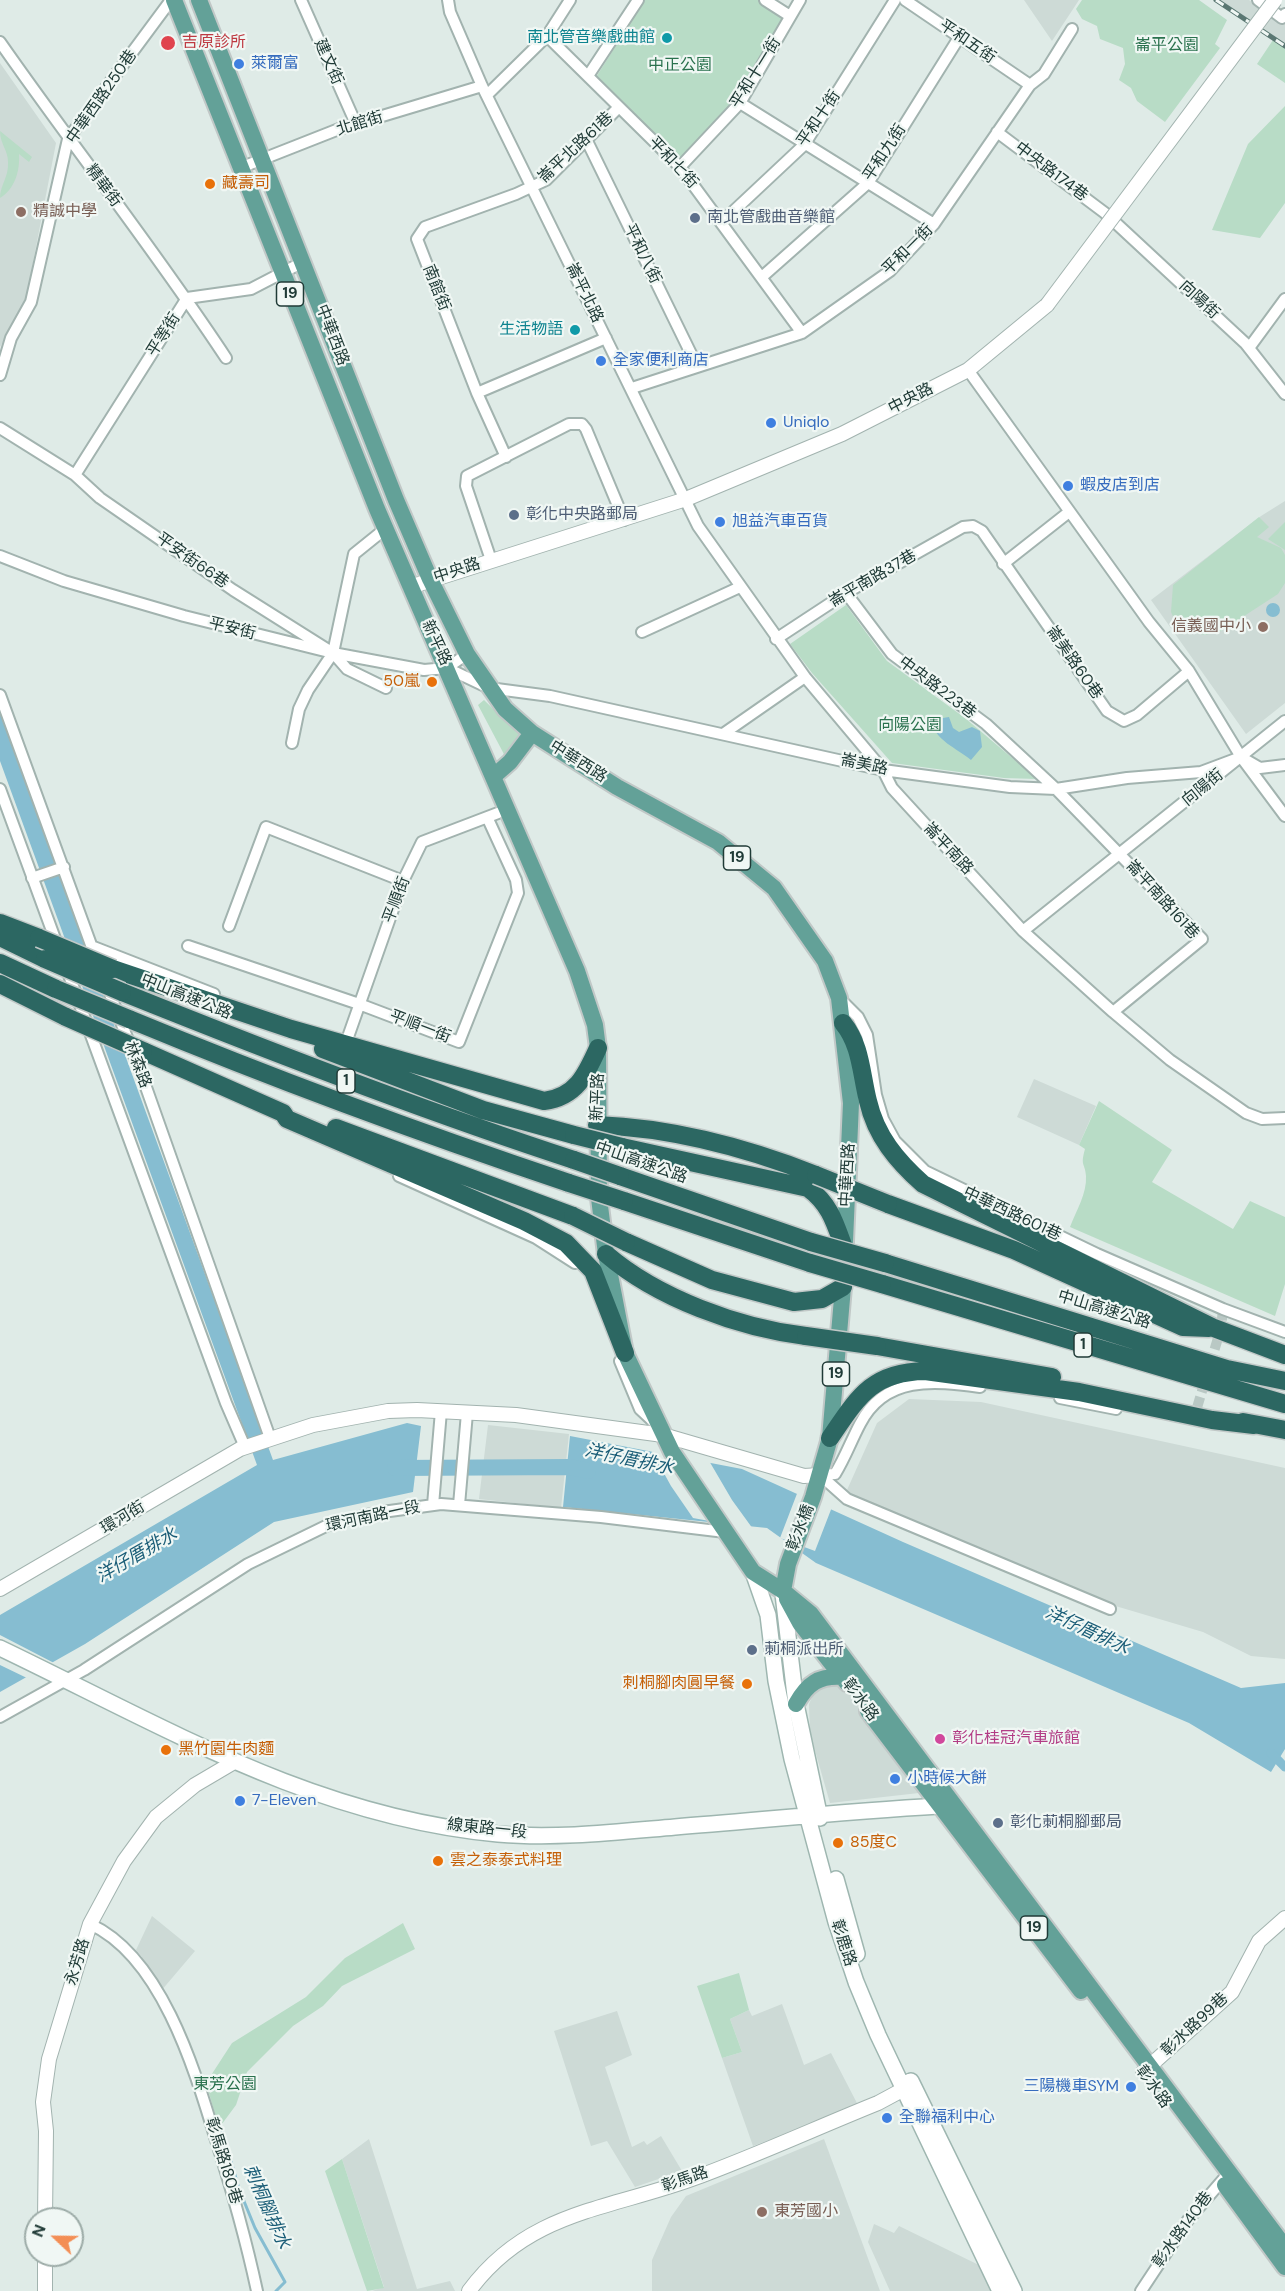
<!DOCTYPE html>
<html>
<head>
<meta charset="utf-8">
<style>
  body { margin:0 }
  #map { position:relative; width:1285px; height:2291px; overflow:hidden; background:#dfebe7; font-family:"DM Sans",sans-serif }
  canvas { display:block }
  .north { position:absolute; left:24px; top:2207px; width:60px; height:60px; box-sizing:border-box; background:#f0f7f4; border:2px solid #9daca8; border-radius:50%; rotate:292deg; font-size:16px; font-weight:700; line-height:24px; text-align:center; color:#203b37 }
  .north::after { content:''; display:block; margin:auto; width:21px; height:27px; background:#f38e55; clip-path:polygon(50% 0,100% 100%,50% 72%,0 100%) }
</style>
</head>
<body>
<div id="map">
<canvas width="1285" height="2291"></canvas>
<div class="north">N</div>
</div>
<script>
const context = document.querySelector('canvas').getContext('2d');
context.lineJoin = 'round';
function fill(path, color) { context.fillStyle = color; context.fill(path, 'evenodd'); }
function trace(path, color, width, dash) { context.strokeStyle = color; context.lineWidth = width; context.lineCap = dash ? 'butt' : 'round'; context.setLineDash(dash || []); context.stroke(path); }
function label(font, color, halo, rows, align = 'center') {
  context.font = font + ' "DM Sans","Noto Sans TC",sans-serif'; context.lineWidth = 4.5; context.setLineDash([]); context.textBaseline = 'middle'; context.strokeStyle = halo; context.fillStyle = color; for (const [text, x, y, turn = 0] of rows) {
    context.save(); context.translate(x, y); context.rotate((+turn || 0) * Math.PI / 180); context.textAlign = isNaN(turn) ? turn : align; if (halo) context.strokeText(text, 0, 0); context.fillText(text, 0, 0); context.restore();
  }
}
fill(new Path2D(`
  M1024,0h55l-27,41z
  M1220,0h29l36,24v19z
  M0,63l56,80 -31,161 -25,43z
  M1285,501v202l-39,31 -95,-134 110,-84z
  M1034,1079l62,27 -17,39 -62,-28z
  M909,1399l72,3 304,66v191l-34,-3 -48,-24 -111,-33 -240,-102 -5,-7 30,-67z
  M488,1425l81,9 -8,74 -82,-9z
  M840,1684l8,2 72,97 -1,10 -89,10 -20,-70 -1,-29 4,-9 10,-9z
  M152,1916l43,35 -34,40 -21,-27 2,-7 -6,-7z
  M782,2004l22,61 27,-12 28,54 -106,39 -31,-88 20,-6 -12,-33 19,-9 3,6z
  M617,2011l15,44 -27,12 27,80 12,-6 3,4 14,-9 21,35 -47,16 -28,-46 -16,5 -37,-115z
  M369,2139l48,150 33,-8 5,10h-83l12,-4 -42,-128z
  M824,2139l56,152h-228v-31l19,-43 15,-21z
  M874,2224l20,9 5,-7 86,42 11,23h-106l-22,-49z`), '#cddad6');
fill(new Path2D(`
  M645,0h116l26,17 -50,84 -57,60 -84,-84z
  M1082,0h117l28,20 -12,24 5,4 -55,74 -28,-21 -6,-13 -12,-8 6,-16 -2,-16 -23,-9 -3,-13 -15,-7 -6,-10z
  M1275,37l10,6v40l-28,-19z
  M1285,106v97l-25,35 -48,-8 36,-86z
  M0,131l32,26 -3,5 -10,-8c1,17 -4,35 -19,44 0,-13 9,-21 8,-36 0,-12 -8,-18 -8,-31z
  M1259,517l10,10 -12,10 24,11 4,7v28l-7,11 -57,37 -16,4 -17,-4 -11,-6 -6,-13 2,-27z
  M1285,522v28l-17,-11z
  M846,605l41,56 78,57 72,61 -33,-1 -112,-15 -80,-90 -22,-29z
  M484,700l39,38 -17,20 -28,-53z
  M1099,1101l73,49 -20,32 81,47 17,-28 35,16v67l-10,32 -205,-89c6,-16 17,-33 16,-51 -1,-14 -6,-9 -1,-27l-6,-4z
  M403,1923l12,26 -73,37 -19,20 -30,20 -46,46 -11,33 -17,23 -13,-45 26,-40 74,-46 39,-39z
  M739,1973l10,37 -19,9 12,33 -20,6 -25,-72z
  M342,2159l42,129 -17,3 -42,-120z`), '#b8dcc6');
fill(new Path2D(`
  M1266 610a7 7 0 1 1 14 0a7 7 0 1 1-14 0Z
  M0,713l273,747 134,-37 14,3 -8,66 -139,30 -189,122 -85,48v-77l257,-150 -257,-704z
  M949,717l4,11 6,4 13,-5 8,4 2,16 -11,13c-14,-12 -36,-19 -40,-40z
  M570,1436l172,33 161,73 338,146 44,-5v66l-14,23 -82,-49 -373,-160 -49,-35 -204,-21z`), '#86bdd1');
fill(new Path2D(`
  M422,1423l2,3 -10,69z
  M650,1448l58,11 24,41 21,29 -60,-11 -22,-32z
  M798,1491l34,16 -17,44 -35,-13z
  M0,1635l56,29 -27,15 -29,-14z`), '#dfebe7');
trace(new Path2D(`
  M222,2130l17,59 16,39 30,54 -9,9`), '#86bdd1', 3);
trace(new Path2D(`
  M1271,1753l14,14`), '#86bdd1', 9);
trace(new Path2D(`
  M395,1468l176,-1 17,4`), '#86bdd1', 16);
trace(new Path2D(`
  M1193,1421l28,-93 2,-19`), '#b9c8c4', 10, [10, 5]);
const minor = new Path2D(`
  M301,0l55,124
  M448,0l2,12 32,74 216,440 107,151 78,93 9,18 131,143 90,81 57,48 76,53 16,6 23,-1
  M765,0l25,16
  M905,0l125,85
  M1258,0l24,18 3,-4
  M547,36l133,131 122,166
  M0,42c74,106 155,208 226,316
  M588,76l50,-76
  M488,94l59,-58 23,-36
  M740,103l194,121
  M997,132l108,81 140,130 40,51
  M587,141l110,225
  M680,167l60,-64 60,-103
  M240,168l99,-39 143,-43
  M723,221l81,-76 91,-145
  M763,276l105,-93 92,-147
  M1249,348l36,-49
  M968,370l181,252 40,49 52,86 44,59
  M0,375l11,-37 20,-36 37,-163 103,-139
  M632,388l170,-55 88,-62 44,-47 96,-139 14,-11 28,-45
  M477,393l129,-55
  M0,428l75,47 25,23 133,92 100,63 14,16 39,19
  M506,457l-29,-64 -60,-154 8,-12 91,-33 30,-14 73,-73
  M75,475l112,-177 64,-9 52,-27
  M0,556l64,25 120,35 149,37 91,17 23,-2 20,-14
  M491,560l-25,-74 1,-10 102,-52h13l4,5 38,91
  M1003,564l66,-52
  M846,593l46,61 94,70 70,65 146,150 -89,73
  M642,632l98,-45
  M776,639l70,-46 117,-66 10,-1 9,5 125,180 17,10 13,-6 52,-44
  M447,668l42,20 61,8 333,74 127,17 46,2 71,-11 74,-6 40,-15 19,11 25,-3
  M0,695l98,269
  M723,734l82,-57
  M292,743l7,-34 9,-19 25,-37 21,-99 31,-25
  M0,789l58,158
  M32,878l32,-11
  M229,926l37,-99 137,54
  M1023,931l262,-210
  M91,946l123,48
  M188,946l171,58 100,38 59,-149 -2,-13 -28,-61
  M66,967l160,436 19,44
  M106,984l35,89 129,365
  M840,999l18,18 9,18 9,60 7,24 12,22 30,30 172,83 126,55 62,23
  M348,1037l55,-156 19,-39 76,-29
  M399,1176l137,62 39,25
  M620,1361l20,48 14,13
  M1060,1398l56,11
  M820,1475l15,-1c10,-16 16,-33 25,-50 25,-49 74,-43 120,-37
  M820,1475l27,24 263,110
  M433,1505l8,-94
  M459,1505l8,-92
  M0,1717l84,-47 164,-106 80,-39 47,-12 66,-9 160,13 124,15
  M90,1924c72,33 105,147 126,216 16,50 30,100 41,151
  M1141,2291l47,-71 39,-45`);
const tertiary = new Path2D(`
  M410,587l276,-88 156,-65 126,-64 79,-65
  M0,1589l240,-140 73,-24 75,-14 29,-1 99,5 147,20 141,41 16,-1
  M1143,2072l89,-80 27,-51 26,-23
  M45,2219l1,-88 -3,-29 6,-43 41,-135 34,-63 32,-44 39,-32 39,-23
  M45,2291v-36
  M469,2291c58,-79 137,-81 223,-112 63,-23 124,-51 186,-76l26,-14 5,-8`);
const secondary = new Path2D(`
  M753,1572l15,43 8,66 16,78 44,163 20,60 22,53 122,256
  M783,1594l13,110 24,114
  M0,1648c163,78 314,169 498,186 59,5 119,-2 177,-7 88,-7 176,-16 264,-21l10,-3
  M836,1879l21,75
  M911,2081l103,210`);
const primary = new Path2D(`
  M174,0l203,509 200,462 18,54 3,23 1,150 7,56 19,99 47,99 81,120 30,19 28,23 474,633
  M199,0l197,500 34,79 37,75 38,55 27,24 85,54 101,55 56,46 51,73 14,37 12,105 -8,184 -13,151 -17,59 -25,67 -5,27
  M494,776l16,-14 22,-29
  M787,1599l13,24 47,60
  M796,1704c11,-20 23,-29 47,-27
  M868,1711l213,280
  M1225,2185l60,82`);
const motorway = new Path2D(`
  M0,923l39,15
  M0,937l45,22
  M0,963l56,26
  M113,969l178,60 253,72c32,-4 42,-26 54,-53
  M0,984l66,33
  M122,992c149,60 299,118 452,168
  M129,1019c145,60 291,114 440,164
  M843,1023c18,22 18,50 25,78 8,35 29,60 55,83l291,144 71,27
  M323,1049l160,61 91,25
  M143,1051l140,62 4,6 237,102 42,22 27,28 32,82
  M597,1125c77,3 148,22 219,50
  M336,1128l237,88
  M622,1147l186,41c22,16 27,35 36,60
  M620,1176l191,66
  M624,1201l186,62
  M888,1204l126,46 169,77 26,1
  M626,1242l86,38 82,22 28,-3 21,-12
  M606,1254c51,44 133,74 200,82
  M885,1263l342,106 58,12
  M882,1284l403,120
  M877,1346l175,31
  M1243,1422l42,8
  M830,1438c28,-41 42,-66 95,-67l154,21 133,28 42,5`);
trace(minor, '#a2b3af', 14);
trace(tertiary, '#a2b3af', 16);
trace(secondary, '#9eb6b0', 18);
trace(primary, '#c1c8c7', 20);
trace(motorway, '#c1c8c7', 21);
trace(minor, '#fff', 10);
trace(tertiary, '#fff', 14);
trace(secondary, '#fff', 15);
trace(primary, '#63a198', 16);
trace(motorway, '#2c6762', 18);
const rail = new Path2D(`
  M1216,0l69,46`);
trace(rail, '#5a7772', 5);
trace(rail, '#f0f7f4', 3, [9]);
const tertiaryBridge = new Path2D(`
  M1047,305l228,-305`);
const motorwayBridge = new Path2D(`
  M39,938l74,31
  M45,959l77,33
  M56,989l73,30
  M66,1017l77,34
  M574,1135l48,12
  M574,1160l46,16
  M816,1175l72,29
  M569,1183l55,18
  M573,1216l53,26
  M811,1242l74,21
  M810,1263l72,21
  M806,1336l71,10`);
trace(tertiaryBridge, '#a2b3af', 16, []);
trace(motorwayBridge, '#c1c8c7', 21, []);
trace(tertiaryBridge, '#fff', 14);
trace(motorwayBridge, '#2c6762', 18);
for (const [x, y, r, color] of [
  [667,38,6,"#0f9aa8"],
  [168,43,8,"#e0444e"],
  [239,64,6,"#3f7fe0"],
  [210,184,6,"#e8710a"],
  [21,212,6,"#8d6e63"],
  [695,218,6,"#5c6f8a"],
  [575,330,6,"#0f9aa8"],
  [601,361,6,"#3f7fe0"],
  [771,423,6,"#3f7fe0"],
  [1068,486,6,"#3f7fe0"],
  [514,515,6,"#5c6f8a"],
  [720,522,6,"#3f7fe0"],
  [1263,627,6,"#8d6e63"],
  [432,682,6,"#e8710a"],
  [752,1650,6,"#5c6f8a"],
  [747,1684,6,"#e8710a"],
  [940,1739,6,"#d1479c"],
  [166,1750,6,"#e8710a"],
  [895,1779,6,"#3f7fe0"],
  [240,1801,6,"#3f7fe0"],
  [998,1823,6,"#5c6f8a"],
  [838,1843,6,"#e8710a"],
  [438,1861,6,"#e8710a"],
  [1131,2087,6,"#3f7fe0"],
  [887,2118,6,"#3f7fe0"],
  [762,2212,6,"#8d6e63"]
]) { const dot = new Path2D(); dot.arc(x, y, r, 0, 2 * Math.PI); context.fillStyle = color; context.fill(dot); trace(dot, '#f0f7f4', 2); }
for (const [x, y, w] of [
  [290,294,27],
  [737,858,27],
  [346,1081,18],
  [1083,1345,18],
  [836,1374,27],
  [1034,1928,27]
]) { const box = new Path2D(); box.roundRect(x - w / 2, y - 12, w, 24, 4.5); context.fillStyle = '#f0f7f4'; context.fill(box); trace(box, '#203b37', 1.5); }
label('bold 15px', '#203b37', null, [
  ["19",290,294],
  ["19",737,858],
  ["1",346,1081],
  ["1",1083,1345],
  ["19",836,1374],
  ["19",1034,1928]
]);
label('16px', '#0d838f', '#f0f7f4', [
  ["南北管音樂戲曲館",655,38],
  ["生活物語",563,330]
], 'right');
label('16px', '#203b37', '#f0f7f4', [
  ["平和五街",967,42,34],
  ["建文街",328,62,66],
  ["平和十一街",756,73,-58],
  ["中華西路250巷",102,97,-55],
  ["平和十街",819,119,-56],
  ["北館街",360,124,-17],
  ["崙平北路61巷",576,148,-43],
  ["平和九街",885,153,-57],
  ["平和七街",673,163,47],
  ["中央路174巷",1051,172,37],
  ["精華街",103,186,53],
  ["平和一街",908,250,-45],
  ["平和八街",642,254,64],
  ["南館街",436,288,68],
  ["崙平北路",584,293,64],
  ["向陽街",1199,300,43],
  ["平等街",164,335,-58],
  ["中華西路",332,335,69],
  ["中央路",911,399,-27],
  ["平安街66巷",192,561,35],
  ["中央路",457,571,-18],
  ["崙平南路37巷",873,579,-30],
  ["平安街",232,629,14],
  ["新平路",436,643,65],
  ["崙美路60巷",1074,663,55],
  ["中央路223巷",937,688,37],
  ["中華西路",578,762,32],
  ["崙美路",864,765,12],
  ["向陽街",1203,788,-39],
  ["崙平南路",948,849,47],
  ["平順街",397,900,-69],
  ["崙平南路161巷",1162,900,48],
  ["中山高速公路",186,997,22],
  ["平順一街",420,1027,21],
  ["林森路",137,1065,69],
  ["新平路",598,1097,-88],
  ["中山高速公路",641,1163,19],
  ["中華西路",848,1175,-87],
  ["中華西路601巷",1012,1214,25],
  ["中山高速公路",1104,1310,17],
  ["環河南路一段",373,1517,-12],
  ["環河街",123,1518,-31],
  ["彰水橋",801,1528,-69],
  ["彰水路",860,1700,53],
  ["線東路一段",487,1829,6],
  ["彰鹿路",843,1943,72],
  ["永芳路",78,1962,-73],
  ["彰水路99巷",1195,2025,-43],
  ["彰水路",1153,2087,54],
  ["彰馬路180巷",223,2161,73],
  ["彰馬路",685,2180,-19],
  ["彰水路140巷",1183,2230,-54]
]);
label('16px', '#be3a42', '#f0f7f4', [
  ["吉原診所",182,43]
], 'left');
label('16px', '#2a724e', '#f0f7f4', [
  ["崙平公園",1167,46],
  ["中正公園",680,66],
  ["向陽公園",910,726],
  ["東芳公園",225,2085]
]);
label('16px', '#366cbe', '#f0f7f4', [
  ["萊爾富",251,64],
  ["全家便利商店",613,361],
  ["Uniqlo",783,423],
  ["蝦皮店到店",1080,486],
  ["旭益汽車百貨",732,522],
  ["小時候大餅",907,1779],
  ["7-Eleven",252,1801],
  ["三陽機車SYM",1119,2087,"right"],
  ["全聯福利中心",899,2118]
], 'left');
label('16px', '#c56008', '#f0f7f4', [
  ["藏壽司",222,184],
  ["50嵐",420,682,"right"],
  ["刺桐腳肉圓早餐",735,1684,"right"],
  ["黑竹園牛肉麵",178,1750],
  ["85度C",850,1843],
  ["雲之泰泰式料理",450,1861]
], 'left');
label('16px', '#785e54', '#f0f7f4', [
  ["精誠中學",33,212],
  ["信義國中小",1251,627,"right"],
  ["東芳國小",774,2212]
], 'left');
label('16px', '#4e5e75', '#f0f7f4', [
  ["南北管戲曲音樂館",707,218],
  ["彰化中央路郵局",526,515],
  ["莿桐派出所",764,1650],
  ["彰化莿桐腳郵局",1010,1823]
], 'left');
label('16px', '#b23c85', '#f0f7f4', [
  ["彰化桂冠汽車旅館",952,1739]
], 'left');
label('italic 18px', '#1a5d77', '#f0f7f4', [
  ["洋仔厝排水",629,1460,12],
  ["洋仔厝排水",137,1556,-30],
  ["洋仔厝排水",1087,1631,25],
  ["刺桐腳排水",266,2207,66]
]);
</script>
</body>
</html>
